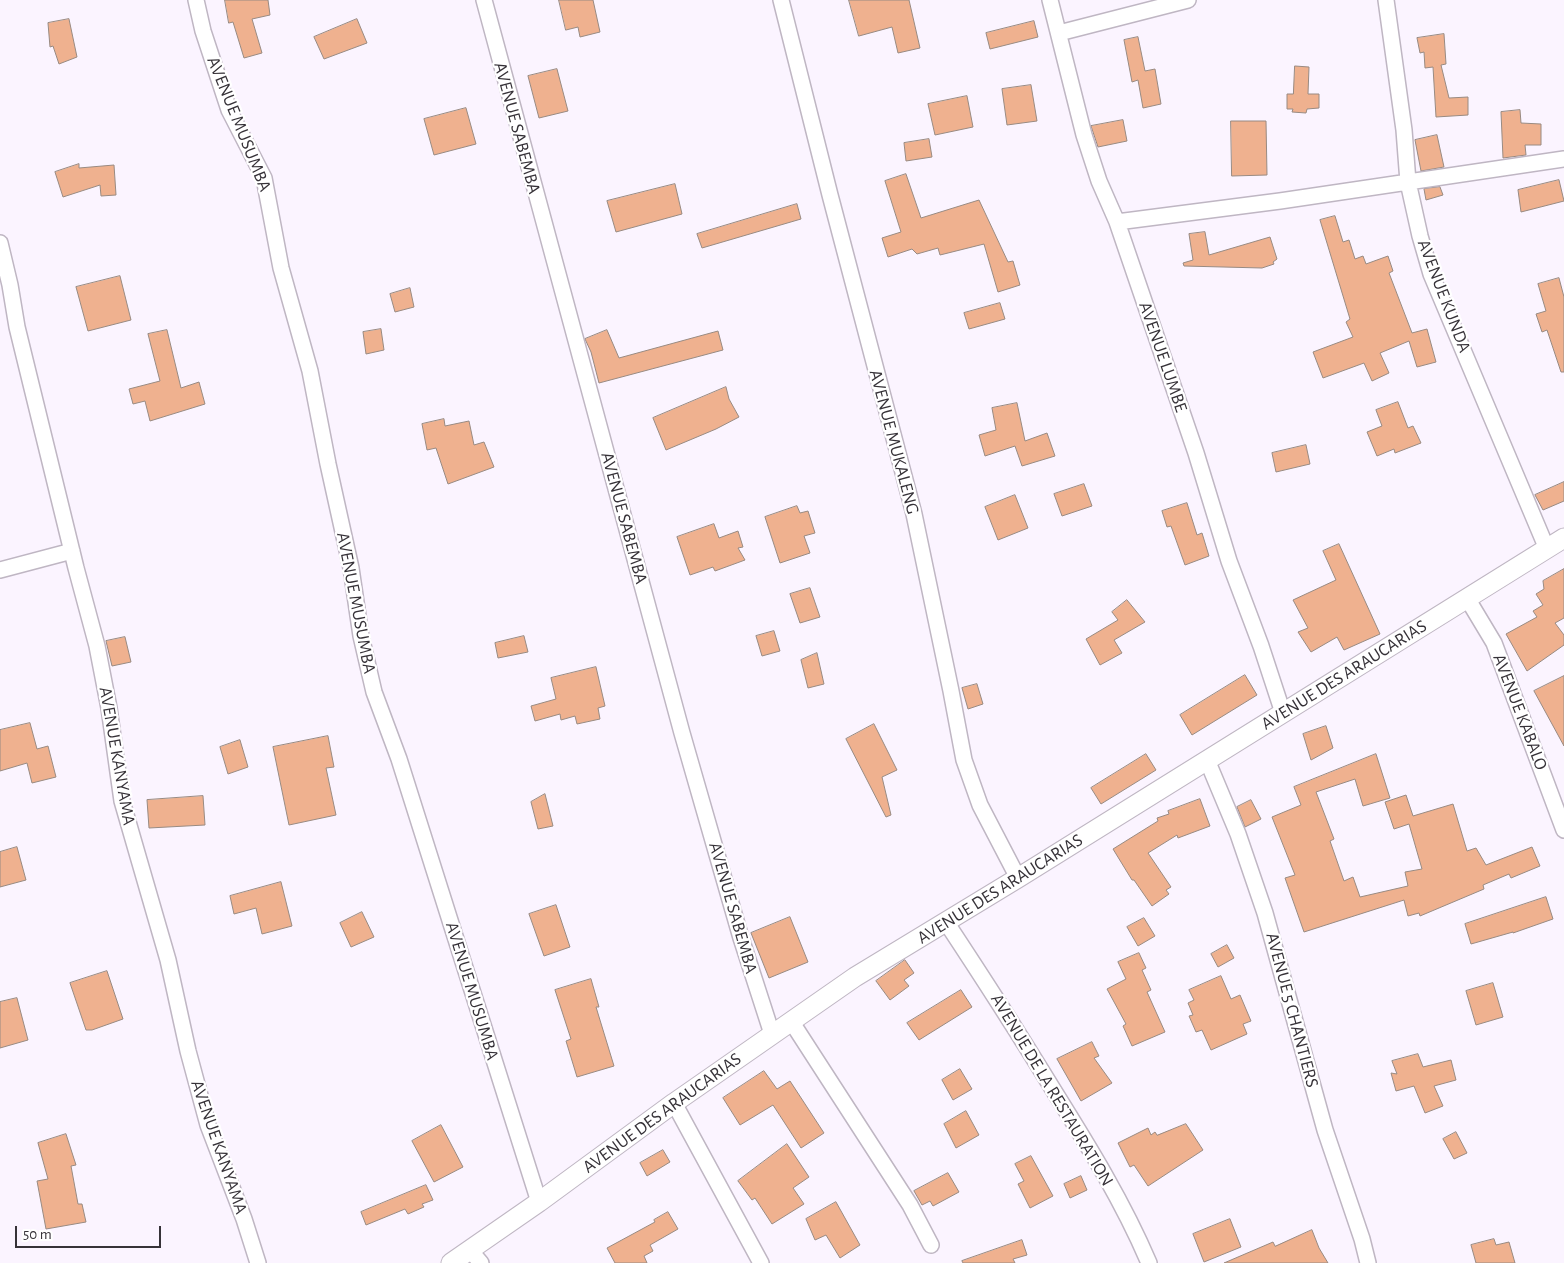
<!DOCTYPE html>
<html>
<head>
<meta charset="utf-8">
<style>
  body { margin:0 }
  #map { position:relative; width:1564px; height:1263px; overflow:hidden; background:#fbf4ff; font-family:"Alegreya Sans",sans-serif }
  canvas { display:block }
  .scale { position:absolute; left:15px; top:1226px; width:146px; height:22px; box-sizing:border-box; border:2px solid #363238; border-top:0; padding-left:6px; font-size:15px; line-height:18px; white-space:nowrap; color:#363238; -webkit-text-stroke:4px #fff; paint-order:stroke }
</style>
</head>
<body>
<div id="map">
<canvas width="1564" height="1263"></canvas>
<div class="scale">50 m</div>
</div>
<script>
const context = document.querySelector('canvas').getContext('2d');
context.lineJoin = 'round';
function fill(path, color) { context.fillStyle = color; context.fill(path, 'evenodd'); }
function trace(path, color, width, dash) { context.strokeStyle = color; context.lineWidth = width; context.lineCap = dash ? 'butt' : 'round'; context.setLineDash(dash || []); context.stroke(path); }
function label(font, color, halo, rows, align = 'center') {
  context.font = font + ' "Alegreya Sans",sans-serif'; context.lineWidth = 4.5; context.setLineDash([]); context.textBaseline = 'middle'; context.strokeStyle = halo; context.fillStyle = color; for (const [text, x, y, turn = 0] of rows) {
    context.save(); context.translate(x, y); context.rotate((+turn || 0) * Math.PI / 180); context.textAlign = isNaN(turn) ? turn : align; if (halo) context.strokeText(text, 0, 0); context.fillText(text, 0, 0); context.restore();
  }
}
const building = new Path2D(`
  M225,0h43l2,15 -18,4 10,34 -18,5 -11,-36 -4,1z
  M559,0h34l7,32 -20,5 -2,-10 -12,3z
  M849,0h60l11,48 -22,5 -6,-26 -33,9z
  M69,19l8,38 -18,7 -6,-18 -3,1 -2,-24z
  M357,19l10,24 -43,16 -10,-22z
  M1034,21l4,16 -48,12 -4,-16z
  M1444,34l2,30 -5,1 8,33 19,-1v18l-32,2 -3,-50 -8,1 -1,-16 -4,1 -3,-15z
  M1138,37l7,34 10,-2 6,35 -18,4 -5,-28 -6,2 -8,-42z
  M1295,66l14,1 -1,27h11v14l-12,1 -1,4 -14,-1 1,-3h-6v-15h6z
  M557,69l11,42 -29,7 -11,-42z
  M1031,85l6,36 -30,4 -5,-36z
  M967,96l6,31 -38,8 -7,-31z
  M466,108l10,36 -42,11 -10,-36z
  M1520,110l1,13 20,1v21h-16l1,10 -23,3 -2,-46z
  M1123,120l4,21 -29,6 -7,-21z
  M1231,121h35l1,54 -35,1z
  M1437,135l7,32 -23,4 -6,-31z
  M929,139l3,18 -26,4 -2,-18z
  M79,164v4l35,-3 2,30 -15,1 -1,-11 -37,12 -8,-25z
  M906,174l15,44 58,-18 29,62 5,-1 7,24 -22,7 -14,-48 -44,11 -2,-7 -21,6 -5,-5 -24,8 -6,-19 19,-6 -16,-51z
  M1559,180l5,21 -43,11 -3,-22z
  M675,184l7,30 -66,18 -9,-31z
  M1440,187l3,8 -17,5 -2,-11z
  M797,204l4,15 -99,29 -5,-14z
  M1335,216l8,26 6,-2 6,19 8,-3 3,8 22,-8 5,15 -4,2 23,60 15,-4 9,33 -19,5 -8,-26 -29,12 9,20 -17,8 -8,-18 -41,15 -10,-26 40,-15 -7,-15 4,-3 -30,-99z
  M1205,232l4,23 61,-18 7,22 -4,3 1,2 -12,4 -78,-2 -1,-3 10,-3 -4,-26z
  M120,276l11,44 -43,11 -12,-44z
  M1559,278l5,19v75h-3l-14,-42 -5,2 -6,-18 10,-3 -8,-27z
  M410,288l4,19 -19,5 -5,-18z
  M1000,303l5,16 -36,10 -5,-16z
  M381,329l3,21 -18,4 -3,-22z
  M167,330l14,58 18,-6 6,22 -55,17 -5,-20 -12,3 -4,-15 31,-8 -12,-47z
  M607,330l12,28 99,-27 5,19 -124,33 -8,-31 -6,-13z
  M726,387l3,12 10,18 -23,12 -50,21 -13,-32z
  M1398,402l10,26 5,-2 8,17 -26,10 -1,-4 -17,7 -10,-24 15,-6 -6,-16z
  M1017,403l8,38 22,-8 8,23 -33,10 -7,-20 -30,10 -6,-21 17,-5 -4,-22z
  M444,419l1,7 24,-5 5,24 10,-3 10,25 -46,17 -12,-36 -9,2 -5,-26z
  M1306,445l4,19 -34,8 -4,-19z
  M1564,482v19l-21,9 -8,-15z
  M1084,484l8,22 -30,10 -8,-22z
  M1015,495l13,33 -30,12 -13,-33z
  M1187,503l10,32 5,-2 7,23 -24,9 -14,-39 -4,1 -5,-16z
  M797,506l3,7 8,-2 7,22 -11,3 6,17 -30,10 -15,-46z
  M714,524l5,14 19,-7 5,16 -5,1 7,12 -30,11 -2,-4 -23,8 -13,-38z
  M1339,544l41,90 -36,16 -7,-13 -26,15 -13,-20 10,-4 -15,-28 43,-20 -13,-29z
  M1564,569v49l-9,5 9,12v10l-37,26 -21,-37 31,-17 -4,-6 10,-6 -7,-11 8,-5 -1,-8z
  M810,588l10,29 -20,6 -10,-29z
  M1127,600l18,22 -31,18 8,13 -22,12 -14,-26 32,-19 -6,-8z
  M774,631l6,20 -18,5 -6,-20z
  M524,636l4,16 -30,6 -3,-15z
  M125,637l6,25 -19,4 -6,-25z
  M817,653l7,31 -16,4 -7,-28z
  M596,667l9,39 -7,2 2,11 -23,5 -2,-8 -14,4 -1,-6 -25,7 -4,-15 25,-7 -5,-21z
  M1245,675l12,20 -65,40 -12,-20z
  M1564,676v70l-30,-55z
  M977,684l6,20 -15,5 -6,-21z
  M30,723l7,26 11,-3 8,31 -24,6 -5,-20 -27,8v-41z
  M874,724l23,46 -15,7 9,38 -5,2 -40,-78z
  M1326,726l7,22 -22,12 -8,-26z
  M328,736l6,31 -8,1 10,47 -47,10 -16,-78z
  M240,740l8,27 -20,7 -8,-27z
  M1146,754l10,16 -55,34 -10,-16z
  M1376,754l14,44 -27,8 -8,-27 -39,13 18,47 -4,2 14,40 9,-4 7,20 48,-11 -3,-14 17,-3 -13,-45 -15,5 -9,-27 21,-7 7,21 40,-12 14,47 9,-3 10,17 46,-18 8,19 -29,12 -2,-4 -26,11 1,4 -64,27 -1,-3 -11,3 -4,-16 -100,32 -19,-54 10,-3 -23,-58 29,-12 -7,-18z
  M545,794l8,32 -15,3 -7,-27z
  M203,796l2,29 -56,3 -2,-28z
  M1200,799l10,27 -32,12 -1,-3 -29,18 23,34 -5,3 3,4 -17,12 -18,-26h-2l-19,-31 45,-28 -1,-3 12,-4 -1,-3z
  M1251,800l10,19 -16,8 -8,-20z
  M17,847l9,33 -26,7v-35z
  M281,882l11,44 -30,8 -6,-26 -22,6 -4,-18z
  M1546,897l7,22 -40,14v-1l-42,12 -6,-20z
  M556,905l14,42 -26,9 -15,-42z
  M362,912l12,25 -23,10 -11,-24z
  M790,917l18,45 -39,16 -18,-45z
  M1144,918l11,18 -17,10 -11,-19z
  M1227,945l7,13 -16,9 -7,-13z
  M1139,953l7,15 -4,2 9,20 -4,2 18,40 -33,14 -9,-20 3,-2 -19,-35 19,-10 -8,-17z
  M905,960l9,13 -10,7 5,6 -19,14 -14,-19z
  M107,971l16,48 -31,11h-6l-16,-47z
  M1221,976l10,23 9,-4 11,26 -8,3 4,10 -36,16 -9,-20 -6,2 -7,-16 4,-1 -5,-12 6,-3 -5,-10z
  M591,979l8,28h-3l18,59 -37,11 -11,-36 5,-2 -16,-49z
  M1493,983l10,34 -27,8 -10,-34z
  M961,990l11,17 -53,33 -12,-17z
  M17,998l11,42 -28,8v-46z
  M1092,1042l7,14 -5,2 18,25 -31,18 -24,-42z
  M1418,1054l5,13 28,-7 5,20 -22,6 9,20 -18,7 -11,-27 -18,5 -5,-18 6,1 -5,-13z
  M960,1069l12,20 -19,11 -11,-20z
  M764,1071l13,18 13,-8 34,52 -23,15 -28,-43 -33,20 -17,-27z
  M966,1111l13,24 -23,13 -12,-24z
  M1186,1124l17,26 -55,36 -14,-21 -4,2 -12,-24 30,-15 3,7 4,-3 2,3z
  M441,1125l22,42 -29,15 -22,-41z
  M1456,1132l11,21 -13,6 -11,-20z
  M66,1134l10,31 -5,1 7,38h4l4,18 -40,7 -9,-48 11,-2 -10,-36z
  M787,1144l22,33 -16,11 11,16 -32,20 -17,-26 -3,2 -14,-19z
  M663,1150l7,12 -23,14 -7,-13z
  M1031,1156l22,40 -23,12 -12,-24 6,-3 -9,-17z
  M948,1173l11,19 -26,14 -3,-5 -8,4 -8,-14z
  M1081,1176l6,14 -17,8 -6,-14z
  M426,1185l7,15 -11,4 2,3 -16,7 -3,-5 -39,16 -5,-13z
  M836,1202l24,43 -20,13 -14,-23 -11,5 -9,-21z
  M668,1212l10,17 -28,16 3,6 -9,5 3,7h-32l-8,-15 48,-26 -1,-2z
  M1230,1219l11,28 -37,15 -11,-28z
  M1312,1230l7,18 9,15h-104l49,-21 2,4z
  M1494,1239l2,6 13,-3 6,21h-39l-5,-18z
  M1022,1240l5,15 -14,4 2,4h-52l-1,-2z`);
fill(building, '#efb18f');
trace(building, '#988a82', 1);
const minor = new Path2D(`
  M196,0l7,31 26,79 35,68 17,90 29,103 18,93 23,104 10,68 13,56 25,67 140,443
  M484,0l198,733 59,205 31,96
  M781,0l49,195 84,319 37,177 13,69 16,45 38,73
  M1050,0l34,135 15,46 18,41 79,231 33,108 32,85 22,67
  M1386,0l18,130 4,52 12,54 11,38 116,275
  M1059,33l129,-33
  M1117,222l163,-21 284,-42
  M0,243l10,42 7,42 59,241 21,78 12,62 13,93 46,159 20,91 20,74 36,94 14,44
  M0,570l72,-19
  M1467,598l27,45 70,187
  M1207,760l31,74 27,79 60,217 37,109 6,24
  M946,922c37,56 73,112 108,169 35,56 69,111 95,172
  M791,1021l119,184 21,40
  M674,1103l87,160
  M470,1250l11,13`);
const tertiary = new Path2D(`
  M451,1263l88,-61 135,-99 181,-126 163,-99 546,-340`);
trace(minor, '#bfb6c3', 18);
trace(tertiary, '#bfb6c3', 21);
trace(minor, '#fff', 15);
trace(tertiary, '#fff', 19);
label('18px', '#363238', '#fff', [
  ["AVENUE MUSUMBA",239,124,68],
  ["AVENUE SABEMBA",517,128,75],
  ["AVENUE KUNDA",1444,296,69],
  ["AVENUE LUMBE",1163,357,71],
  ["AVENUE MUKALENG",894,442,75],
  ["AVENUE SABEMBA",624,518,75],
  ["AVENUE MUSUMBA",356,603,79],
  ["AVENUE DES ARAUCARIAS",1344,675,-32],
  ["AVENUE KABALO",1520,712,69],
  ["AVENUE KANYAMA",117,756,80],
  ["AVENUE DES ARAUCARIAS",1000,889,-32],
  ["AVENUE SABEMBA",733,908,74],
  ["AVENUE MUSUMBA",472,991,73],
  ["AVENUE 5 CHANTIERS",1292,1010,75],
  ["AVENUE DE LA RESTAURATION",1052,1090,59],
  ["AVENUE DES ARAUCARIAS",662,1113,-36],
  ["AVENUE KANYAMA",219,1147,71]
]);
</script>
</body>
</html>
